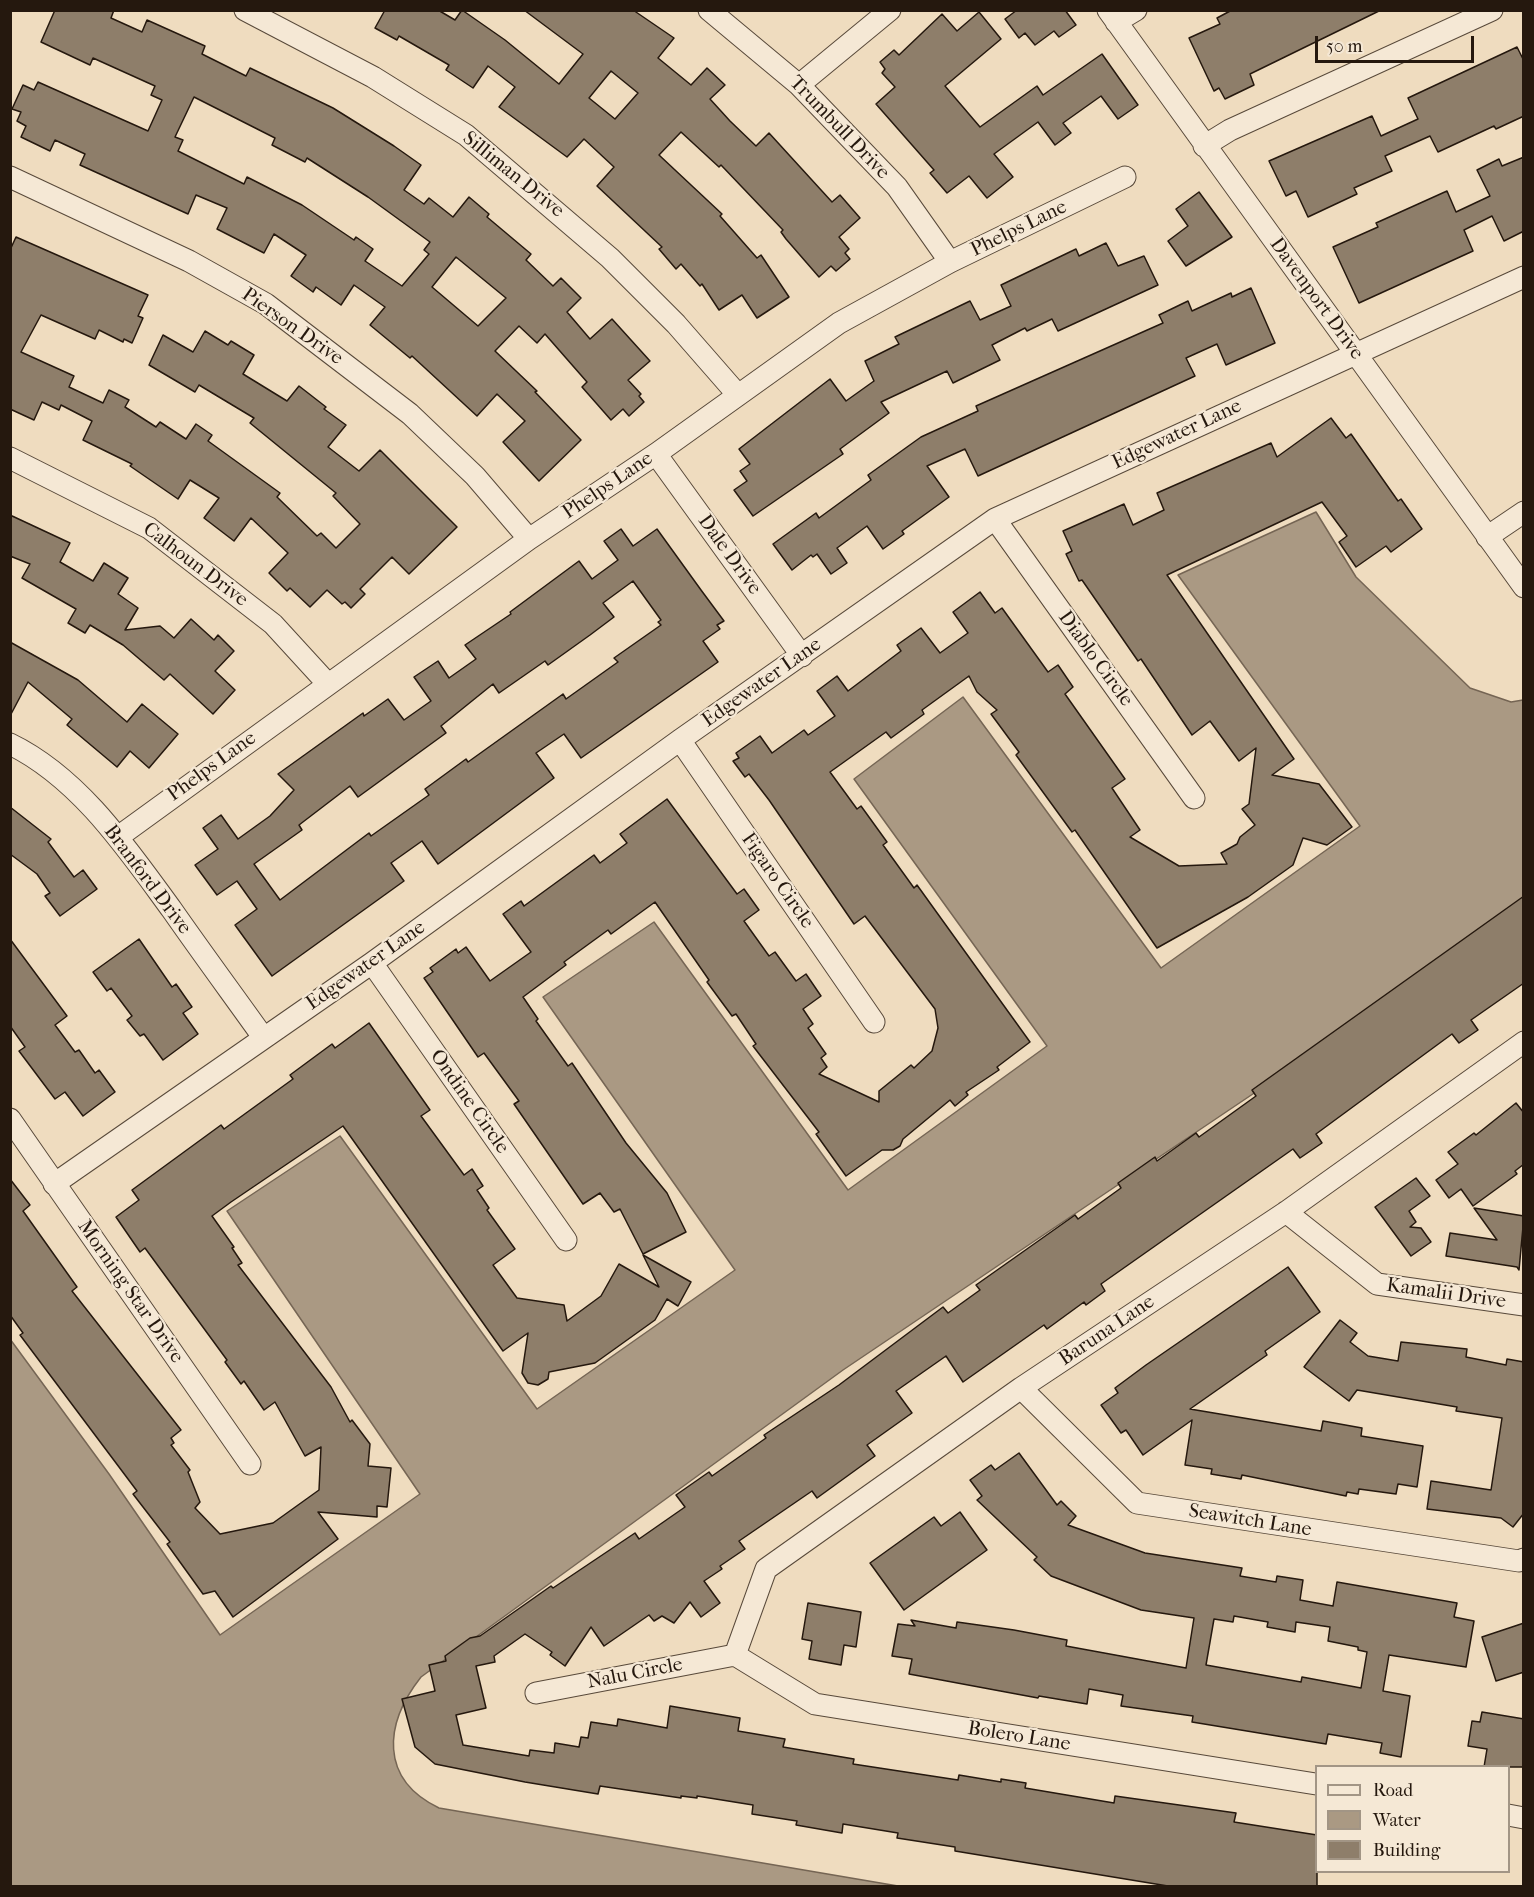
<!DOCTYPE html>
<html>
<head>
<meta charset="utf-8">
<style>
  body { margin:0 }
  #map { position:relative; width:1534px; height:1897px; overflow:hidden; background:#efdcbf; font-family:"IM FELL French Canon",serif }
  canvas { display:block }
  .frame { position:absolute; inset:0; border:12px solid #25180e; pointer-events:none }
  .legend { position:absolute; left:1315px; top:1765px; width:195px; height:108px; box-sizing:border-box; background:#f5e8d5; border:2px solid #a29585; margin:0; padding:8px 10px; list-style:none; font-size:18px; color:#25180e }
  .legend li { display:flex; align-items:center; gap:12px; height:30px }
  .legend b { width:30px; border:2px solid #a29585 }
  .scale { position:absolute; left:1315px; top:36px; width:159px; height:27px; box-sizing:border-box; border:3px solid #25180e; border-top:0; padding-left:8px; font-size:18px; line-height:21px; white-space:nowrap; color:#25180e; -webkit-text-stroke:4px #f5e8d5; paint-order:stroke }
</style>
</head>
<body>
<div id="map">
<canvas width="1534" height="1897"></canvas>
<div class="frame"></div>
<ul class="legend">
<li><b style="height:8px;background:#f5e8d5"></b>Road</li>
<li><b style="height:16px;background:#aa9983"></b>Water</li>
<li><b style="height:16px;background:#8e7e6a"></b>Building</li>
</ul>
<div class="scale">50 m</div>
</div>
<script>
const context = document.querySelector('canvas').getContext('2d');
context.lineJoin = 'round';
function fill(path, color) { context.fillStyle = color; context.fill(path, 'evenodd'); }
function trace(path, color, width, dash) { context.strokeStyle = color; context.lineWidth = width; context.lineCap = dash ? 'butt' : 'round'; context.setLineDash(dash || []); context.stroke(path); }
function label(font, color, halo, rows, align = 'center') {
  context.font = font + ' "IM FELL French Canon",serif'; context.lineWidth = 4.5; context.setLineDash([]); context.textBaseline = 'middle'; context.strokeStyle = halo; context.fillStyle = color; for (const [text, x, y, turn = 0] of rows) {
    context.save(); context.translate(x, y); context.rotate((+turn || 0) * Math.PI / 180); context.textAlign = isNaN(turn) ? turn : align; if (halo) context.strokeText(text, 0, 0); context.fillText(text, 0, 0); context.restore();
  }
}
const water = new Path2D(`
  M1316,512l40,65 114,111 41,14 12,-2v212l-680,458 -422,307c-37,47 -42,102 18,131l459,78h-887l-1,-547 99,135 111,161 200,-141 -193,-283 113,-75 197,273 198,-139 -192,-273 111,-75 194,268 199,-144 -193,-267 109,-82 198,271 199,-142 -182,-251z`);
fill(water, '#aa9983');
trace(water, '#756554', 1.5);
const building = new Path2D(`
  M55,10h59l-3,8 31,14 5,-12 58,26 -3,8 44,22 4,-8 83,40 61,38 27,19 -17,25 20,14 5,-6 24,19 16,-20 20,17 -2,3 44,37 -5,6 27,26 8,-8 20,20 -14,14 23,27 22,-20 38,42 -22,19 13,14 -2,2 5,6 -15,14 -6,-7 -12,11 -29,-33 5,-5 -42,-48 -8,9 -18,-17 -24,25 42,40 -2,1 46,48 -42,41 -36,-39 22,-21 -28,-27 -20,22 -65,-60 -2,2 -40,-33 15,-18 -31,-22 -13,20 -25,-18 -3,5 -22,-16 15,-21 -32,-21 -10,19 -47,-24 10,-21 -31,-13 -8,19 -108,-49 5,-11 -30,-14 -5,11 -29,-14 5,-11 -9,-5 4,-9 -9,-3 11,-24 11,5 4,-8 110,49 14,-31 -11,-5 4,-9 -62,-28 -3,7 -49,-23zM194,97l81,41 -3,7 33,17 2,-4 61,39 62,45 -6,8 5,4 -27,32 -37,-25 8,-12 -17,-12 -2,3 -52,-35 -55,-28 -3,7 -66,-33 5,-11 -8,-3zM456,257l50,41 -28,28 -46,-39z
  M385,10h53l17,10 7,-10 43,30 54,44 24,-30 -59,-44h109l41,28 -16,20 33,27 16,-17 18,17 -15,14 20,22 26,25 13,-13 63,69 8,-7 20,23 -21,19 10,12 -4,4 5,6 -14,12 -5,-5 -12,11 -33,-38 -5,-7 2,-2 -62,-65 -2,2 -38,-35 -22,23 63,59 -2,2 37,42 4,-3 28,42 -32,21 -15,-23 -23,15 -17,-26 -2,2 -19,-22 -5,5 -17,-20 3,-2 -65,-61 17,-19 -30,-28 -17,18 -68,-50 16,-20 -27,-21 -15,22 -27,-18 3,-5 -50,-29 -2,4 -22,-12zM611,71l27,22 -23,26 -26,-21z
  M1017,10h48l11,15 -17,12 -5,-6 -19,14 -10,-12 -6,5 -14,-19z
  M1232,10h149l-131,64 4,11 -29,14 -6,-11 -5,3 -25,-53 31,-14 -3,-6z
  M979,12l22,27 -56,47 35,41 57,-41 6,9 59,-41 36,51 -20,14 -17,-23 -38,27 8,10 -16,12 -17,-23 -44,32 19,23 -26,21 -18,-22 -22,17 -17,-20 4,-3 -58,-66 19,-17 -13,-14 3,-4 -5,-7 14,-12 5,5 43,-41 15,17z
  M1517,47l7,14v55l-28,13 -2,-3 -56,26 -8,-16 -45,20 7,15 -38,17 3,6 -49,23 -12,-26 -10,5 -17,-35 103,-45 9,20 37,-17 -10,-21z
  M1524,157v74l-20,10 -12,-25 -28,14 9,21 -114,52 -26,-56 45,-20 -2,-4 71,-32 9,21 34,-16 -13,-26 22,-11 3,7z
  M1199,192l33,45 -46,29 -18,-25 20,-15 -12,-17z
  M16,237l132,58 -10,21 5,2 -11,25 -8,-4 -1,3 -24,-12 -4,9 -54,-24 -20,37 53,24 -5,11 34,16 6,-13 20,10 -4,7 31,20 4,-5 26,17 10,-15 16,11 -4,6 72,52 -3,4 40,39 4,-3 15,15 24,-24 -27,-28 3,-3 -86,-70 4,-5 -55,-33 -4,7 -46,-27 14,-30 30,17 12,-21 23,14 3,-4 23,14 -11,19 44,27 12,-15 27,21 -2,2 22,16 -18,22 31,24 21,-21 77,77 -48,47 -17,-17 -32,32 5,5 -14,14 -6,-6 -3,2 -15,-14 -17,17 -20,-19 -3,3 -18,-18 19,-20 -37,-35 -17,23 -30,-23 15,-20 -29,-18 -12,19 -48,-33 2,-2 -49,-24 9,-19 -31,-16 -2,5 -17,-8 -8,18 -24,-11v-159z
  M1106,243l12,23 26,-10 14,29 -100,46 -6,-12 -25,12 -2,-3 -33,17 8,15 -47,23 -6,-12 -66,31 8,11 -49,36 3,5 -90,62 -19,-26 13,-9 -7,-10 10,-7 -11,-15 91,-70 16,22 28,-20 -9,-20 34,-17 -4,-7 75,-36 10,19 31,-14 -10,-21 75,-36 3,7z
  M1251,288l24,55 -49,22 -9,-21 -31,14 9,18 -217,100 -13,-27 -38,17 22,31 -47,34 2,3 -21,15 -16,-23 -30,22 10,15 -16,11 -14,-20 -4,3 -2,-2 -19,15 -19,-26 43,-31 3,5 52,-38 -3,-5 53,-38 57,-26 -2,-5 187,-83 -4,-8 29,-14 4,10 39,-18 1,4z
  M1331,418l15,20 5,-4 47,67 3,-2 21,30 -31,23 -5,-6 -30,21 -17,-25 8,-6 -25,-34 -155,73 127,184 -22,16 47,9 33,43 -25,18 -24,-7 -10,27 -45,32 -91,51 -82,-118 -3,2 -56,-77 3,-3 -28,-38 6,-4 -20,-18 -8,-16 -47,34 2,4 -33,24 -5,-6 -56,40 27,37 4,-3 26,36 -4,3 31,43 3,-3 113,157 -33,25 2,3 -33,22 2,3 -13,11 -5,-6 -47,39 -3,7 -7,4h-11l-36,26 -30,-42 3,-2 -66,-86 3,-2 -20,-30 -4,2 -25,-34 2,-2 -54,-78 -44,32 -3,-4 -44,32 2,3 -43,32 15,22 -2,2 32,45 4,-3 54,80 41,50 19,39 -43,22 -23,-45 -6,3 -14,-19 -17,11 -69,-100 5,-3 -35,-48 -6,4 -54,-79 9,-6 -3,-4 26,-19 2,4 8,-6 24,34 41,-29 -28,-38 18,-13 3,5 70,-51 6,8 27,-20 -7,-9 47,-35 70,95 7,-5 15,21 -15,11 25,35 6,-4 21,29 10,-7 15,22 -18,13 10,15 -5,4 18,26 -5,4 6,9 -8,7 60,28v-11l32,-26 3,3 18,-17 6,-23 -3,-19 -70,-93 -11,8 -85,-124 -20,-26 -4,3 -12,-16 6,-3 -3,-5 24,-17 12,17 32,-23 4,5 27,-19 -18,-25 20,-15 11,15 53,-40 -4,-6 24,-17 19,25 28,-20 -15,-21 27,-20 15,21 7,-5 46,64 10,-7 15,22 -8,7 60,85 -13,9 28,42 -10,7 49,29 48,-2 -6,-11 16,-9 3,-7 15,-12 -13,-16 7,-5 7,-56 -17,13 -29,-40 -18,14 -51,-76 -3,2 -56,-81 -3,1 -13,-27 6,-3 -9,-20 61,-27 9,21 31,-15 -7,-17 114,-50 6,14z
  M10,515l60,28 -10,19 33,19 11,-18 24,15 -10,16 20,14 -13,22 35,-4 14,12 17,-19 23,21 4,-5 16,16 -19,20 20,19 -22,24 -43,-40 -6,6 -41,-35 -33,-20 -5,8 -17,-10 8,-14 -54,-31 8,-14 -20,-8z
  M621,529l12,17 24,-17 44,61 23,31 -7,4 3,4 -17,12 15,21 -137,96 -17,-24 -28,19 18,25 -116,86 -16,-23 -31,22 13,18 -132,95 -37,-51 22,-16 -20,-28 -20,14 -22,-30 23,-16 -15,-21 18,-13 17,24 32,-23 24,-26 -16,-16 85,-61 1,3 24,-17 16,21 27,-19 -17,-24 24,-16 11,17 27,-19 -11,-14 46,-31 -1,-2 69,-51 13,18 26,-19 -14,-19zM633,581l28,39 -3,2 3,3 -47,33 4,4 -52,37 -3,-5 -95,68 -2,-3 -41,30 4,6 -58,41 -2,-3 -89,67 -26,-36 48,-34 -3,-5 51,-39 8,11 88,-64 -5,-7 52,-42 6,9 46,-32 3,4 42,-30 24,-18 -11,-14z
  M10,642l68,38 49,42 15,-18 36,30 -29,34 -19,-17 -13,16 -50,-42 5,-6 -44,-37 -18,34z
  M10,807l41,32 -3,3 26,35 9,-7 14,19 -37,27 -15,-20 5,-3 -13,-19 -27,-20z
  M1524,896v87l-53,37 7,10 -19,13 -7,-9 -136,100 6,9 -22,15 -7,-9 -192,135 4,7 -19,14 -2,-3 -37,27 -3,-4 -81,57 -17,-26 -50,35 16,22 -45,32 8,11 -58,42 -5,-7 -73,50 6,8 -25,17 2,3 -18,12 16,22 -19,14 -11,-15 -16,21 -12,-7 -8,5 -5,-6 -45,31 -13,-19 -26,39 -15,-11 2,-3 -27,-18 -31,22 1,6 -19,4 10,42 -30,7 7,30 66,11 1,-6 24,3 1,-10 24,4 2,-10 7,1 3,-16 26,4 1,-7 49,9 3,-22 70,12 -2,13 47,8 -2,8 71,12 -1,5 105,16 1,-5 42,7v-3l25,4 -1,5 89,15 1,-7 121,17 -2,9 83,13v52h-143l-219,-36v-4l-58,-9 1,-5 -55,-9 -1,9 -46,-8 1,-4 -45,-7 1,-9 -56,-9v2l-16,-2v2l-81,-12 -2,8 -73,-12 -90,-18 -20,-17 -13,-48 33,-8 -6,-26 17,-4 -1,-5 25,-18 10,-2 71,-50 2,2 82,-55 4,6 46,-32 -9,-12 33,-23 3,4 54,-38 -2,-3 75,-50 104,-78 5,6 32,-23 -4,-5 99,-70 3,4 43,-31 -3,-5 37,-26 2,4 39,-28 3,4 57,-41 -4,-6z
  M10,939l57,77 -12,9 20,27 4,-2 16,23 4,-3 16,22 -32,24 -18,-24 -10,7 -36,-48 6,-4 -15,-21z
  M139,939l33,48 4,-3 16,23 -9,6 15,21 -35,26 -19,-26 -4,2 -13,-16 5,-4 -21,-28 -4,3 -14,-19z
  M369,1023l61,87 -9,6 43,59 8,-6 11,17 -6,4 12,18 -2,2 28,39 -22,16 24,33 47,7 3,16 34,-25 18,-32 40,23 -16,-32 48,27 -13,24 -11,-7 -12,21 -60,43 -46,9 -1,7 -10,6 -10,-2 -6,-10 6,-40 -25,18 -160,-225 -112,76 -19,14 22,31 -2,1 10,15 -4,2 93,122 19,35 2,-2 18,24 -2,22 23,2 -4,39 -10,-1v11l-59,-5 20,27 -105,78 -18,-26 -12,3 -36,-50 3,-2 -37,-48 4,-3 -117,-156 3,-2 -13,-18v-136l20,26 -7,6 54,76 -5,4 109,139 -10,8 3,5 -3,2 19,25 -2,2 12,30 -5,6 25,26 53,-11 46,-33 2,-43 -16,9 -30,-54 -11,8 -20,-29 -3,3 -16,-22 2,-2 -82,-112 -5,4 -24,-35 23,-17 -7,-10 89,-65 3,4 69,-50 -3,-4 42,-31 3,4z
  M1516,1103l8,10v51l-9,7 2,3 -44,32 -12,-17 -12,9 -13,-18 22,-16 -10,-12 26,-19 2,2z
  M1416,1178l14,18 -21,15 7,11 -6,5 11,1 10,14 -20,14 -36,-49z
  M1474,1208l50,8 -5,54 -2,-3 -71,-11 4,-23 47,7z
  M1288,1267l32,45 -55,39 2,4 -77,54 131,22 2,-10 39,7 -1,8 62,10 -6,41 -19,-3 -2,10 -37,-5 -1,5 -11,-2 -1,4 -104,-21 -1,4 -30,-5 1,-5 -27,-4 7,-45 -49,35 -17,-25 -5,3 -20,-28 17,-12 -3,-5 31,-23z
  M1340,1320l17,13 -7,9 18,14 30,5 3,-19 66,7 -1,8 40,8 1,-6 17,3v151l-11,14 -12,-9 -74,-9 4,-28 60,9 11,-72 -46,-7 1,-4 -100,-17 -8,11 -45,-34z
  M1019,1453l38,52 4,-4 15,15 -8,9 77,28 97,15 -2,8 36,6 1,-6 26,4 -3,20 33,6 4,-24 120,21 -3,14 20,4 -8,46 -77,-12 -6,36 27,5 -9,61 -21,-4 2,-10 -54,-9 -2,10 -134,-22 1,-6 -72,-10 2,-11 -34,-6 -2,15 -48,-8 -1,2 -129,-24 3,-15 -20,-3 6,-32 17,2 -4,-6 45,8 1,-6 57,8 53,10 -1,6 120,22 8,-50 -53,-8 -90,-34 -17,-16 3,-3 -60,-57 5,-4 -12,-16 21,-15 4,5zM1234,1616l34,6 -1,5 28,5 1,-10 34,5 -2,14 30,6v3l9,2 -6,36 -59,-11 -1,5 -95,-17 8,-46 19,3z
  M960,1512l27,38 -83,60 -34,-47 64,-46 7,9z
  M808,1603l53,9 -5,35 -12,-2 -3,20 -32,-6 3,-18 -10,-2z
  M1524,1623v49l-28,9 -14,-44z
  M1482,1712l42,7v48h-40l3,-18 -19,-3 4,-25 8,1z`);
fill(building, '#8e7e6a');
trace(building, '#25180e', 1.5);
const minor = new Path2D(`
  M245,10l128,67 93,58 144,123 66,66 62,71
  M709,10l90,75 98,102 53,75
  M1108,10l416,577
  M1116,22l20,-12
  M799,85l91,-75
  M1204,146l26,-16 262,-120
  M10,177l179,84 77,43 144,110 65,62 54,63
  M656,454l146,202
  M10,458l139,70 124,96 54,59
  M995,519l199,279
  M1487,537l37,-25
  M680,740l194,282
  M10,744c70,34 118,106 162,166 30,43 61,85 91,127
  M118,837l411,-298 127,-85 183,-131 111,-61 175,-85
  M372,963l194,277
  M10,1119l240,345
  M54,1184l318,-221 308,-223 315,-221 529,-242
  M1286,1212l91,72 147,21
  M1021,1388l116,115 382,58 5,-2
  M735,1655l31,-86 255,-181 265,-176 238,-170
  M735,1655l80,49 501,80
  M536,1693l199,-38
  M1508,1815l16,3`);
trace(minor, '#58493a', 23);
trace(minor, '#f5e8d5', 21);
label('20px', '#25180e', '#f5e8d5', [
  ["Trumbull Drive",839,128,46],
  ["Silliman Drive",513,175,39],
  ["Phelps Lane",1019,229,-26],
  ["Davenport Drive",1316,299,54],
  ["Pierson Drive",292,327,35],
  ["Edgewater Lane",1177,435,-25],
  ["Phelps Lane",608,486,-34],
  ["Dale Drive",729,555,54],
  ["Calhoun Drive",195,565,37],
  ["Diablo Circle",1095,659,54],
  ["Edgewater Lane",762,683,-35],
  ["Phelps Lane",212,767,-36],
  ["Branford Drive",147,880,53],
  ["Figaro Circle",777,881,55],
  ["Edgewater Lane",366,966,-35],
  ["Ondine Circle",469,1102,55],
  ["Morning Star Drive",130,1292,55],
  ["Kamalii Drive",1446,1294,8],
  ["Baruna Lane",1107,1331,-34],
  ["Seawitch Lane",1250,1521,9],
  ["Nalu Circle",635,1674,-11],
  ["Bolero Lane",1019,1737,9]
]);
</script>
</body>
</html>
